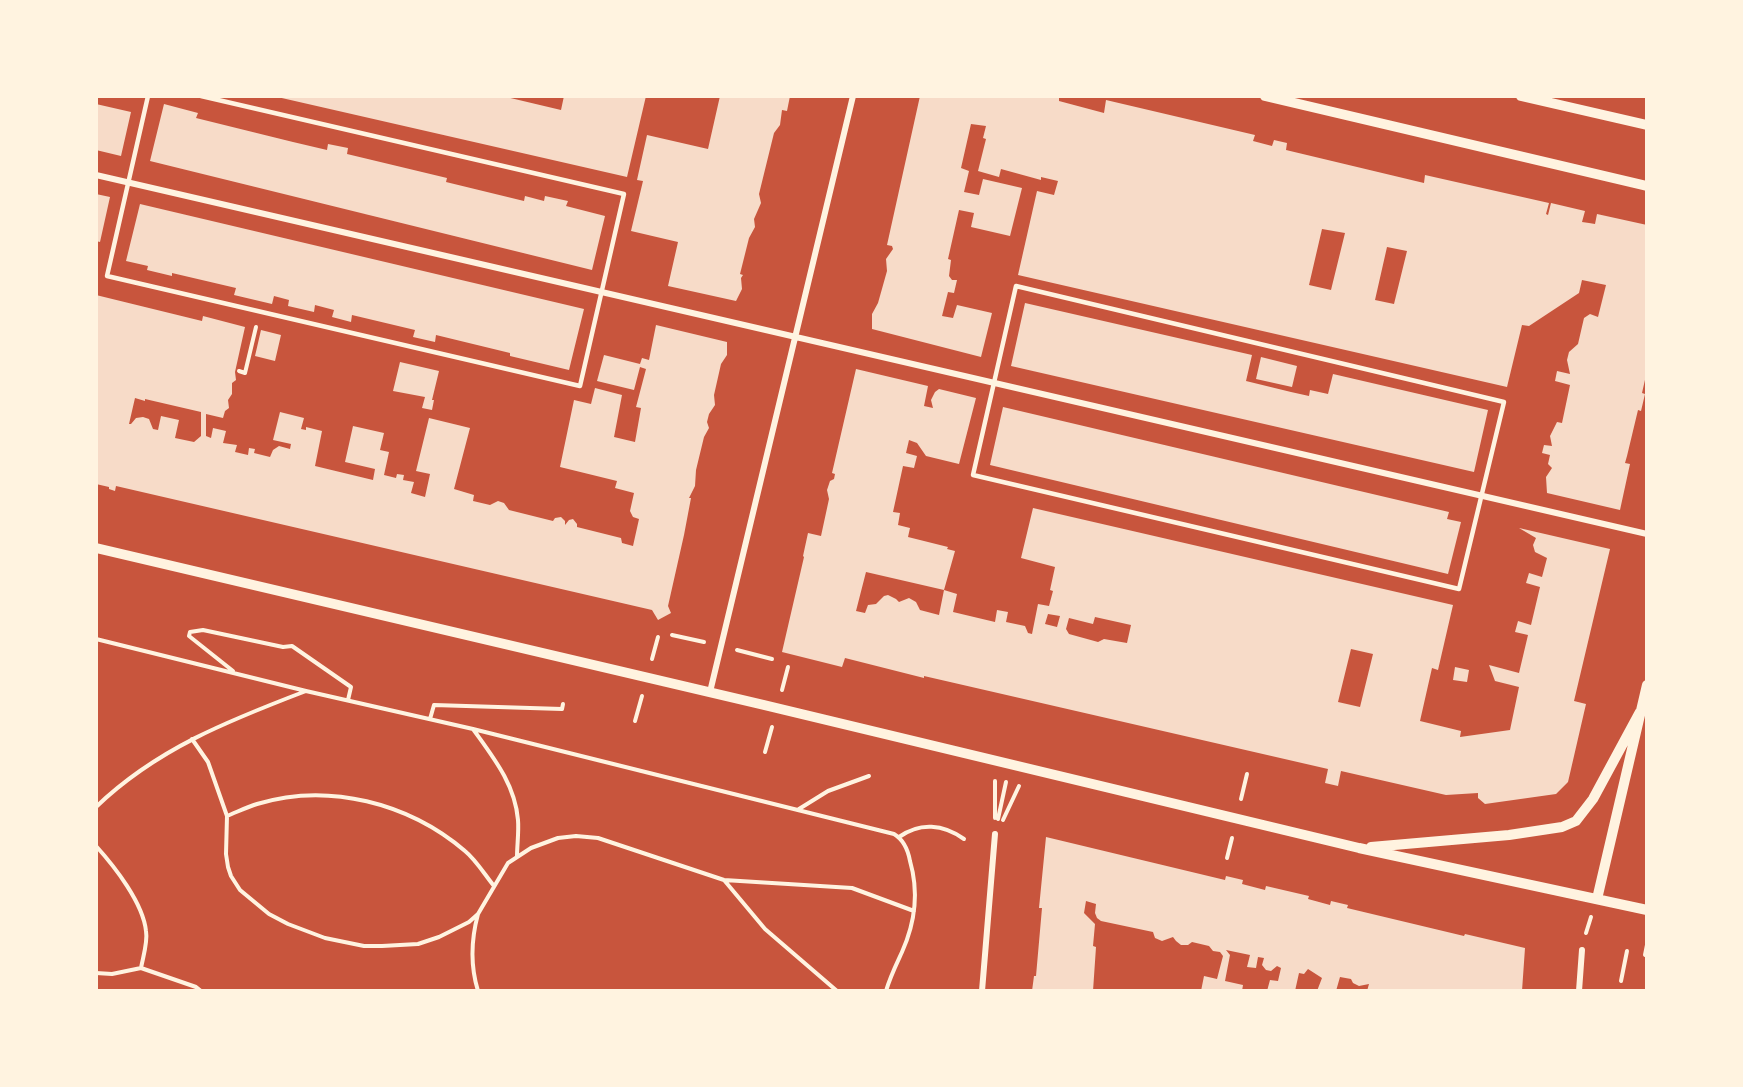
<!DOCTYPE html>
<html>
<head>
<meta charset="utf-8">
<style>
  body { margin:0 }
  #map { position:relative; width:1743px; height:1087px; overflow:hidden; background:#c8553d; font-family:Bitter,serif }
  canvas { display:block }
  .frame { position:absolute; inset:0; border:98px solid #fff3e0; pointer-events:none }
</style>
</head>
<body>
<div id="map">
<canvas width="1743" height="1087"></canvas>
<div class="frame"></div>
</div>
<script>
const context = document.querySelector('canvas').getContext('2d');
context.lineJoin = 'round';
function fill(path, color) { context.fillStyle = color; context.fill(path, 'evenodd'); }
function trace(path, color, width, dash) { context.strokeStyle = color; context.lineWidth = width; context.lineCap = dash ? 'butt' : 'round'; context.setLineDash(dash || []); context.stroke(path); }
fill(new Path2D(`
  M273,96h229l59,14 3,-14h82l-19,81z
  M720,96h70l-3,15 -5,-1 -2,15 -6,8 -15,61 2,9 -7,16 1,8 -6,11 -9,36 3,1 -2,3 1,11 -6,12 -68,-15 10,-44 -47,-11 12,-50 -6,-1 10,-45 61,14z
  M920,96h130l9,2v3l45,12 2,-13 149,35 -2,6 19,5 2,-6 13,3 -1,7 138,33 1,-8 124,28 -3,11 2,1 3,-12 34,8 -3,11 7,1 6,1 2,-10 50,11v146l-5,22 3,1 -4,17 -3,-1 -11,46 -2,7 5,1 -10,46 -73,-17 -1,-16 6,-9 -4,-4 2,-9 -8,-2 2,-8 8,1 -2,-10 7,-14 5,1 8,-38 -15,-4 2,-10 13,3 -3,-14 2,-8 9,-8 6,-26 6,-4 8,3 8,-32 -24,-5 -3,13 -50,33 -7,-1 -15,62 -489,-112 19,-84 17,4 4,-14 -17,-4v3l-40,-11 -2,8 -21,-6 8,-32 -3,-1 3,-12 -15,-2 -10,44 8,3 -5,21 15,3 4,-16 39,9 -12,48 -39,-9 3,-14 -15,-3 -11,49 3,1 -2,16 3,4h5l-3,13 -6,-1 -6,24 11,2 4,-13 35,8 -11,44 -109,-28v-15l6,-11 9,-32 -1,-12 7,-10 -1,-3 -5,-1zM1322,229l23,4 -14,57 -22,-5zM1387,247l20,4 -13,53 -19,-4z
  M96,104l35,8 -10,44 -25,-6z
  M164,104l34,9 -2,5 97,24 34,8 1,-6 20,4 -1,6 100,24 -1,4 78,19 1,-5 19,5 1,-5 23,5 -2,5 39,10 -13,54 -442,-109z
  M96,194l14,3 -10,45 -4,-1z
  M140,204l444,105 -15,61 -59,-14v-3l-74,-18 -1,7 -22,-5 2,-7 -63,-15 -1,7 -19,-5 2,-7 -19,-5 -1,7 -26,-6 1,-6 -15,-4 -2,8 -38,-9 2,-7 -64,-15v3l-25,-6 1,-4 -22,-5z
  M96,295l106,26 1,-5 42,11 -10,45 1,8 -4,3v11l-4,6 1,8 -4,3 -2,7 -17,-4v22l5,2 2,-10 13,3 -3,12 14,2 -2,7 13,3 1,-7 6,1 -1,4 16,4 3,-7 6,-4 11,3 1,-5 -18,-4 7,-28 24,6 -3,11 5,1v-3l16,4 -7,35 58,14 2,-11 -30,-7 8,-36 31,7 -4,17 9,2 -5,23 12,3 1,-4 7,1 -1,5 11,2 -3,11 14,4 5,-23 -14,-3 13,-53 41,10 -16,61 20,6 -1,6 17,4 8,-4 6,2 5,7 44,11 2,-3 6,-1 4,4v4l4,-5 4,-1 4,5v3l44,11 1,5 11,3 6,-27 -6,-2 -3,-6 4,-18 -19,-5 2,-7 -57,-14 14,-67 17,4 4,-16 27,7 -8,42 21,5 6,-34 -5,-1 10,-38 -6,-2 -6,23 -37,-9 7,-26 36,9 2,-6 7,2 7,-35 71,17v13l-6,9 -7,31 1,10 -6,9 -2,8 2,6 -5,9 -8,33 -1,16 -6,12h2l-7,37 -16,71 3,7 -13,7 -6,-10 -536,-124 -1,5 -6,-2v-2l-13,-3zM135,398l10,3v-2l56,13v24l-7,6 -19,-4 4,-18 -18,-4 -3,14 -5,-1 -4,-10 -6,-2 -7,1 -5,6h-2z
  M1025,303l227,52 -6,26 45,11 18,4 1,-6 18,4 5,-20 155,36 -14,62 -463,-106z
  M261,330l20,5 -6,26 -20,-5z
  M1261,357l36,9 -5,21 -36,-8z
  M400,362l39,9 -7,29h2l-2,10 -10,-2 3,-11 -32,-6z
  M856,369l72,17 -4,20 9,2 -2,-8 4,-8 4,-3 37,9 -17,66 -33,-8 -9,-13 -8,-3 -3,13 11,3 -3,12 -11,-2 -10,46 7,1 -2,12 12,3 -2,9 40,10 -1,2 8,2 -11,39 -78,-18 -10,39 9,2 3,-8 8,-1 8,-8 4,-1 8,4 3,3 10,-4 7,4 4,8 19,5 5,-25 13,4 -4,18 42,10 2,-12 11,2 -2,10 19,4 3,7 4,1 6,-30 11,2 4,-15 -3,-1 5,-23 -34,-9 12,-50 420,97 -15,65 -6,-2 -12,53 41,10 -1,6 50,-7 9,-43 -24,-6 -6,-16 30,8 9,-38 -13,-3 3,-11 13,4 9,-38 -14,-4 3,-10 13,4 5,-19 -12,-6 -2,-7 3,-7 -17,-10 91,21 -36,152 12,3 -18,78 -12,12 -71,10 -7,-6v-5l-32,2 -105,-24 -3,15 -13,-3 3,-14 -404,-93v2l-79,-20 -3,9 -60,-15 22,-95 -1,-1 5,-23 13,3 8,-37 -2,-9 3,-9 4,-2 1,-5 -3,-1zM1048,614l12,2 -3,11 -12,-3zM1095,617l36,8 -4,18 -23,-4 -6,3 -29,-8 -3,-5 3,-11 24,6zM1351,649l22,5 -13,53 -22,-5z
  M1003,407l446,105 -2,7 14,3 -13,52 -458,-109z
  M1455,667l14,3 -2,12 -14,-2z
  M1046,837l179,43 1,-4 17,4 -1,4 23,6 1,-4 43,10 -1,3 22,6 1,-4 17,4 -1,3 117,28 1,-2 60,14 -3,43 -130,-2v2h-25l2,-7 -10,2 -6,-3 -2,-4 -11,-2 -4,14h-19l5,-13 -14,-9 -4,5 -5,-1 -4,18h-28l3,-11 8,1 3,-13 -4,-2 -6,5 -5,-1 -4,-5 2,-7 -6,-1 -2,11 -9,-1 3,-12 -24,-5 4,5 -5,26 18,4 -1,6h-41l3,-15 13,3 6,-23 -3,-4 -7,-1 -4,-5 -17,-4 -4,3h-7l-5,-4 -3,-4 -11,4 -7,-3 -2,-6 -52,-11 -4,-3 -2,-5 1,-9 -10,-3 -2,12 11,11 -2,22 3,1 -3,44h-61l2,-15h2l6,-68h-3z`), '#f7dbc8');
trace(new Path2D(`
  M239,371l6,2 11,-46
  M672,635l32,7
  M96,639l210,52 167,38 421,105c10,6 14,16 16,27 9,31 5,62 -8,91 -6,13 -12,25 -16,39
  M737,650l35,9
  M652,659l6,-22
  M233,671l-44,-35 1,-4 13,-2 80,17 9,-1 59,41 -3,13
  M782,690l6,-23
  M430,719l4,-14 128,4 1,-5
  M635,721l7,-25
  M473,729c20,28 42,55 45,91 1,12 -1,25 -1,37
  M192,739l16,23 19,54 -1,38 2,13 3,9 9,14 29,24 19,10 37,14 39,8h18l36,-2 21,-7 30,-15 9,-8 30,-51 23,-15 27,-10 18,-2 22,2 126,42 128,8 62,23
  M765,752l7,-25
  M995,781v37
  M1241,799l6,-25
  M96,807c60,-58 134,-87 210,-116
  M799,809l29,-18 41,-15
  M227,816c10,-4 20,-9 30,-12 71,-22 152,-1 208,47 11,9 20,24 29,35
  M998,819l8,-37
  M1003,820l16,-34
  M899,837c21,-15 44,-13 65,2
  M96,846c19,21 47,57 50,85 2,11 -3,26 -5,37
  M1227,858l5,-20
  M724,880l41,49 72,62
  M478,914c-7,26 -8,51 0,77
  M1586,933l5,-16
  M1645,955l2,-10
  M96,973l16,1 29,-6 55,19 5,4
  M1621,981l6,-30`), '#fff3e0', 4);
trace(new Path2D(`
  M148,96l-41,180 473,110 44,-192 -423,-98
  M1016,286l488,116 -45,187 -486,-114z`), '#fff3e0', 4.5);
trace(new Path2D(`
  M96,175l1551,359
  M710,692l143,-596
  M982,991l13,-157
  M1579,991l3,-41`), '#fff3e0', 6);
trace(new Path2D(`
  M1265,96l382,90
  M1521,96l126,29
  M96,548l668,157 595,143 288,62
  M1371,847l138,-12 53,-8 14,-6 17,-22 47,-87
  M1597,899l50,-214`), '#fff3e0', 10);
</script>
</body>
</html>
